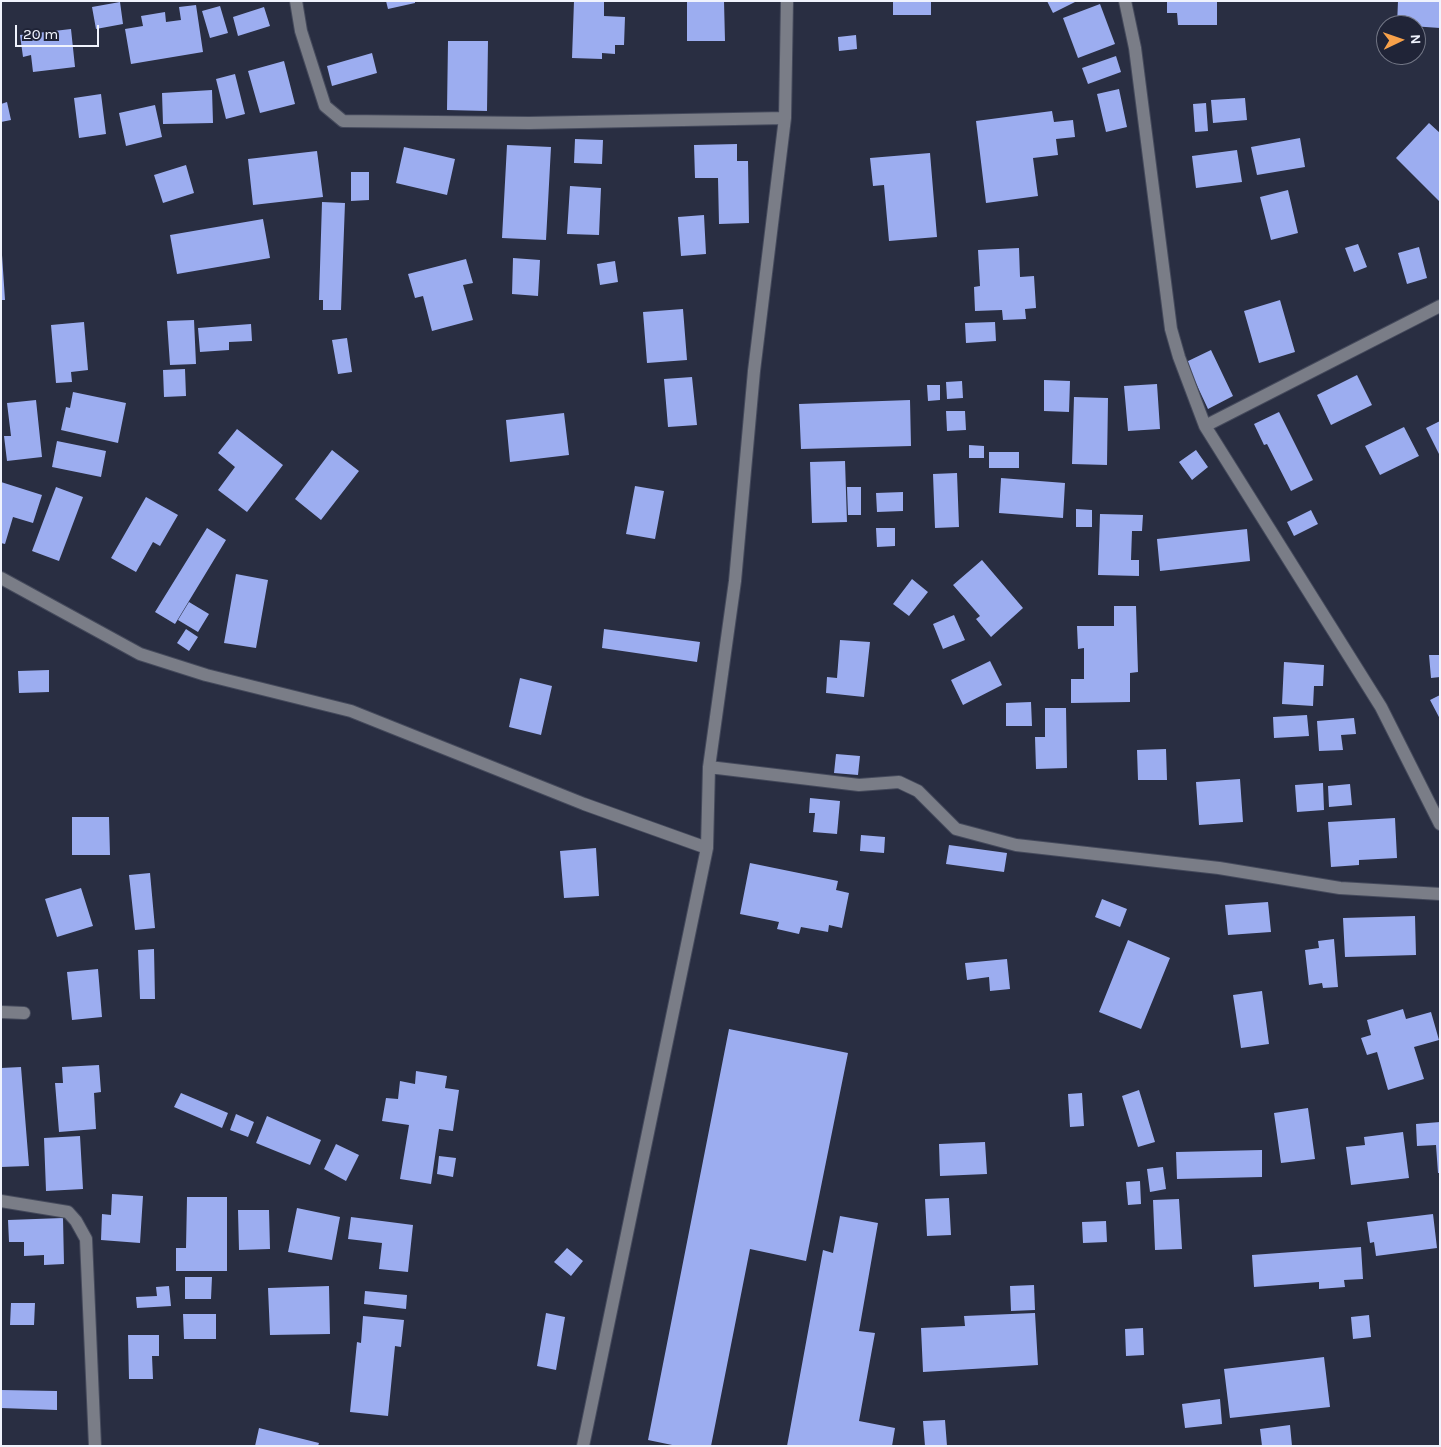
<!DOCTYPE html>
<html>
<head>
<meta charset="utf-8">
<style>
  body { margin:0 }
  #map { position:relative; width:1441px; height:1447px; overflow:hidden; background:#292e42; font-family:Karla,sans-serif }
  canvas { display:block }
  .frame { position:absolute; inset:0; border:2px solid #f0f3fd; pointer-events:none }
  .north { position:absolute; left:1376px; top:15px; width:50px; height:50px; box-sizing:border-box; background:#202437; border:1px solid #737786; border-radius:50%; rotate:87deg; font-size:14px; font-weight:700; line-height:20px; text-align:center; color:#f0f3fd }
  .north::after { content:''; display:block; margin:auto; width:18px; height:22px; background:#f7a14a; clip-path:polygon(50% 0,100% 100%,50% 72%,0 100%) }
  .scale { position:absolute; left:15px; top:25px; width:84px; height:22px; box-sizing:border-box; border:2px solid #f0f3fd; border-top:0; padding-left:6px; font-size:15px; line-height:18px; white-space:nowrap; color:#f0f3fd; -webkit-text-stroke:4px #202437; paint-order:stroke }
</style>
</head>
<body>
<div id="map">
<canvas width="1441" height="1447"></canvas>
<div class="frame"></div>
<div class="north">N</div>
<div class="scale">20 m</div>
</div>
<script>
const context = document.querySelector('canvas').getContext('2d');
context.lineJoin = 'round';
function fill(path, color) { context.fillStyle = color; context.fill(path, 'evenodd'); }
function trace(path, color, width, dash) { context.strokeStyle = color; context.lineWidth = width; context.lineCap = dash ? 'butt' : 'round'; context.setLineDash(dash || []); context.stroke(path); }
fill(new Path2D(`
  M386,1h29v2l-27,6z
  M574,1h30v15l21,1 -1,28h-9v9l-13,-1v6l-30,-1z
  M687,1h37l1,40h-38z
  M893,1h38v14h-38z
  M1047,1h30l-24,12z
  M1167,1h50v24h-39l-1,-12h-10z
  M1398,1h42v27l-43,-3z
  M120,2l3,22 -27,5 -4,-22z
  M1100,4l15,40 -37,14 -15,-40z
  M196,5l7,47 -72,12 -6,-35 18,-3 -2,-10 24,-4 1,10 15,-2 -2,-13z
  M220,6l8,27 -18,5 -8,-27z
  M264,7l6,19 -32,10 -5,-19z
  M71,29l4,38 -42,5 -2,-17 -8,2 -3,-22z
  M856,35l1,14 -18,2 -1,-14z
  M448,41h40l-1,70 -40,-1z
  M372,53l5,20 -45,13 -5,-20z
  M1116,56l5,16 -33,12 -6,-16z
  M284,61l11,43 -35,9 -12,-42z
  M235,74l10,40 -19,5 -10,-40z
  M1119,89l8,38 -21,5 -9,-38z
  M212,90l1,33 -50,1 -1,-31z
  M101,94l5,40 -27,4 -5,-40z
  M1245,98l2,22 -34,3 -2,-23z
  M7,102l4,18 -10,2v-18z
  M1206,103l2,28 -13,1 -2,-28z
  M155,105l7,32 -36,9 -7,-33z
  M1052,111l2,11 19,-2 2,17 -19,2 2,16 -25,3 5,38 -52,7 -10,-82z
  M1429,123l11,10v69l-44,-44z
  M1300,138l5,29 -48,8 -6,-28z
  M575,139l28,1 -1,24 -28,-1z
  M737,144v17h11l1,62 -30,1 -1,-46h-23l-1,-33z
  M507,145l44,2 -5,93 -44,-2z
  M404,147l51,12 -8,36 -51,-12z
  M1237,150l5,32 -46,6 -4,-32z
  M317,151l6,46 -70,8 -5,-46z
  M930,153l7,84 -48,4 -5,-56 -11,1 -3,-28z
  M186,165l8,28 -31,10 -9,-28z
  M351,172h18v28l-18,1z
  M570,186l31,2 -2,47 -32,-1z
  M1288,190l10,43 -27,7 -11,-43z
  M322,202l23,1 -4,107h-18v-10h-4z
  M704,215l2,39 -25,2 -3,-39z
  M263,219l7,39 -93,16 -7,-39z
  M1,240l4,60h-4z
  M1358,244l9,23 -13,5 -9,-24z
  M1419,247l8,31 -20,6 -9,-31z
  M1019,248l1,29 14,-1 2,32 -11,1 1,10 -23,1 -1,-10 -27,1 -1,-24 6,-1 -2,-36z
  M513,258l27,2 -2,36 -26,-2z
  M466,259l7,24 -10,2 10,35 -41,11 -9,-35 -8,2 -7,-24z
  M615,261l3,21 -18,3 -3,-21z
  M1280,300l15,52 -36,11 -15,-52z
  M683,309l4,51 -40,3 -4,-51z
  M194,320l2,44 -26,1 -3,-44z
  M84,322l4,48 -17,2 1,10 -16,1 -5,-58z
  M995,322l1,19 -30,2 -1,-20z
  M251,324l1,17 -23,1v8l-29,2 -2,-24z
  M347,338l5,34 -14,2 -6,-34z
  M1211,350l22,46 -25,13 -22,-47z
  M185,369l1,27 -22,1 -1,-27z
  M1357,375l15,30 -41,20 -14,-30z
  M692,377l5,48 -29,2 -4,-48z
  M1044,380l26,1 -1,31 -25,-1z
  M962,381l1,17 -16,1 -1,-17z
  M1157,384l3,45 -32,2 -4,-45z
  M927,385h13v15l-12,1z
  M73,392l53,11 -8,40 -57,-13 5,-23 4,1z
  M1074,397l34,1 -1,67 -35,-1z
  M36,400l6,57 -35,4 -3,-25h7l-4,-33z
  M910,400l1,46 -110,3 -2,-45z
  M946,411h19l1,19 -19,1z
  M1279,412l34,68 -22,11 -24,-47 -3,1 -10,-21z
  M564,413l5,42 -59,7 -4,-42z
  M1440,421v35l-14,-28z
  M1404,427l15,29 -39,19 -15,-29z
  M237,429l46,36 -36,47 -29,-22 17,-23 -17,-14z
  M57,441l49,10 -5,26 -49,-10z
  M969,445l15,1v12h-15z
  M332,450l27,21 -38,49 -26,-21z
  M1196,450l12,17 -16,13 -13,-18z
  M989,452h30v16h-30z
  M845,461l2,61 -35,1 -2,-61z
  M957,473l2,54 -24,1 -2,-54z
  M1001,478l64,5 -2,35 -64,-5z
  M1,482l41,13 -9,28 -20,-6 -8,27 -4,-1z
  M635,486l29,5 -9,48 -29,-5z
  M56,487l27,10 -24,64 -27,-10z
  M847,487h14v28h-13z
  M903,492v19l-26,1 -1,-19z
  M146,497l32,18 -18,31 -7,-4 -17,30 -25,-14z
  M1076,509l16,1v17h-16z
  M1311,510l7,14 -24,12 -7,-14z
  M1100,514l43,1 -1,16h-10l-1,29h8v16l-41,-1z
  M207,528l19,12 -51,84 -20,-12z
  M876,528h19v18l-18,1z
  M1247,529l3,32 -90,10 -3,-32z
  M982,560l41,48 -32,29 -15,-18 4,-3 -27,-31z
  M236,574l32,6 -12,68 -32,-5z
  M912,579l16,13 -19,24 -16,-12z
  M189,602l20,12 -11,18 -20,-12z
  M1114,606h22l2,66 -8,1v29l-59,1v-24h13v-31l-6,1 -1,-23h37z
  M954,615l11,25 -22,9 -10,-25z
  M186,629l12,8 -9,14 -12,-8z
  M604,629l96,13 -3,20 -95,-14z
  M840,640l30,2 -6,55 -38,-4 1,-16 10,1z
  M1429,655h11v22l-9,1z
  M990,661l12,24 -39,20 -12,-25z
  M1284,662l40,3 -1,21h-9l-1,20 -31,-2z
  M49,670v22l-30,1 -1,-22z
  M520,678l32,8 -11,49 -32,-8z
  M1440,695v24l-10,-19z
  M1031,702l1,24h-26v-23z
  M1045,708h21l1,60 -31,1 -1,-32h10z
  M1307,715l2,21 -35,2 -1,-21z
  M1354,718l2,16 -15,1 2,15 -24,1 -2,-30z
  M1166,749l1,31h-29l-1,-30z
  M836,754l24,2 -2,19 -24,-2z
  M1240,779l3,43 -44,3 -3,-43z
  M1323,783l1,27 -27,2 -2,-27z
  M1350,784l2,21 -23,2 -1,-21z
  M810,798l30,3 -3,33 -24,-2 2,-19h-6z
  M72,817h37l1,38h-38z
  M1395,818l2,40 -38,2v5l-28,2 -3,-45z
  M861,835l24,2 -1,16 -24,-2z
  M949,845l58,8 -3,19 -58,-8z
  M596,848l3,48 -35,2 -4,-47z
  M750,863l88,18 -2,9 13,3 -7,35 -13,-3 -1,7 -27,-5 -2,7 -22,-5 2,-7 -39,-8z
  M150,873l5,55 -20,2 -6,-55z
  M81,888l12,38 -36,11 -12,-38z
  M1102,899l25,10 -7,18 -25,-10z
  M1268,902l3,30 -43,3 -3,-30z
  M1415,916l1,39 -71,2 -2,-39z
  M1334,939l4,48 -15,1 -1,-5 -13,2 -4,-35 14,-2 -1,-7z
  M1128,940l42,18 -29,71 -42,-17z
  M154,949l1,50h-15l-2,-49z
  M1007,959l3,30 -20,2 -1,-14 -22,3 -2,-17z
  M98,969l4,48 -30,3 -5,-48z
  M1262,991l7,53 -28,4 -8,-53z
  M1403,1009l3,10 25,-7 8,28 -25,7 10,32 -36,11 -11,-38 -10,3 -6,-17 10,-3 -4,-15z
  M729,1029l119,24 -42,208 -56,-12 -39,197h-34l-29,-6z
  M99,1065l2,27 -7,1 2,36 -37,3 -4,-49h8l-1,-16z
  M21,1067l8,99 -28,1v-99z
  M416,1071l31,5 -2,12 14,2 -6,41 -14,-2 -8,55 -31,-5 9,-54 -27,-4 4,-23 12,1 2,-18 15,3z
  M1139,1090l16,52 -17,5 -16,-51z
  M181,1093l47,20 -6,15 -48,-21z
  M1082,1093l2,33 -14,1 -2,-33z
  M1308,1108l7,51 -34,4 -7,-50z
  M236,1114l18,8 -6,15 -18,-7z
  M267,1116l54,24 -11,25 -54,-22z
  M1440,1122v51h-2l-2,-28 -19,1 -1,-22z
  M1403,1132l6,46 -58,7 -5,-38 19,-2 -1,-8z
  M80,1136l3,53 -37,2 -2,-53z
  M985,1142l2,32 -47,2 -1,-32z
  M336,1144l23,11 -13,26 -22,-12z
  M1262,1150v27l-85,2 -1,-27z
  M439,1156l17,2 -3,19 -16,-3z
  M1163,1167l3,22 -16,3 -3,-23z
  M1140,1181l1,23 -13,1 -2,-23z
  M112,1194l31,2 -3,47 -39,-3 1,-26 9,1z
  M187,1197h40v74h-51v-23h10z
  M949,1198l2,37 -24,1 -2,-37z
  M1179,1199l3,50 -27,1 -2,-50z
  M297,1208l43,9 -8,43 -44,-8z
  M238,1210h31l1,39 -31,1z
  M1433,1214l4,34 -61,8 -2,-14 -4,1 -3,-21z
  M840,1216l38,7 -19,108 16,2 -16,88 36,7 -3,18h-105l36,-196 10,3z
  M351,1217l62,8 -5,47 -29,-3 3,-26 -34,-4z
  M63,1218l1,46 -20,1v-10l-20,1v-14h-15l-1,-22z
  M1106,1221l1,21 -24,1 -1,-21z
  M1361,1247l2,32 -19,1 1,7 -26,2v-7l-65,5 -2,-32z
  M567,1248l16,13 -12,15 -17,-14z
  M185,1277h27l-1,22h-26z
  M1034,1285l1,25 -24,1 -1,-25z
  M169,1286l2,20 -34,2 -1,-11 21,-1 -1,-9z
  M329,1286l1,48 -60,1 -2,-47z
  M365,1291l42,4 -1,14 -42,-5z
  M11,1303h24l-1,22h-24z
  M546,1313l19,4 -9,53 -19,-4z
  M1035,1313l3,52 -115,7 -2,-44 44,-2 -1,-10z
  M183,1314h33v25h-32z
  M1369,1315l2,22 -18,2 -2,-22z
  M363,1316l41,4 -3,27 -6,-1 -7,70 -38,-4 7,-70 4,1z
  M1143,1328l1,27 -18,1 -1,-27z
  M128,1335h31v21h-7l1,23h-24z
  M1324,1357l6,50 -100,11 -6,-49z
  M1,1390l56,1v19l-56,-2z
  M1220,1399l2,25 -37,4 -3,-24z
  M945,1420l2,26h-22l-2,-25z
  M1290,1425l2,21h-30l-2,-17z
  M259,1428l60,15 -1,3h-63z`), '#9cadf0');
const minor = new Path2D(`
  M296,1l5,30 24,75 18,15 186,2 256,-5
  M1125,1l10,47 36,281 8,28 26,69 176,281 59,117
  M1205,426l235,-120
  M1,578l139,76 66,21 145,36 233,93 123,44
  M709,767l150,18 40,-3 19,9 38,38 60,16 203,23 121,20 100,6
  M1,1012l23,1
  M1,1201l67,11 8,9 10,18 9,207
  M583,1446l124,-598 2,-81 26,-186 19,-210 31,-253 2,-117`);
trace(minor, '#454a5c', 14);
trace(minor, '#7a7d87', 12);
</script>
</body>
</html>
